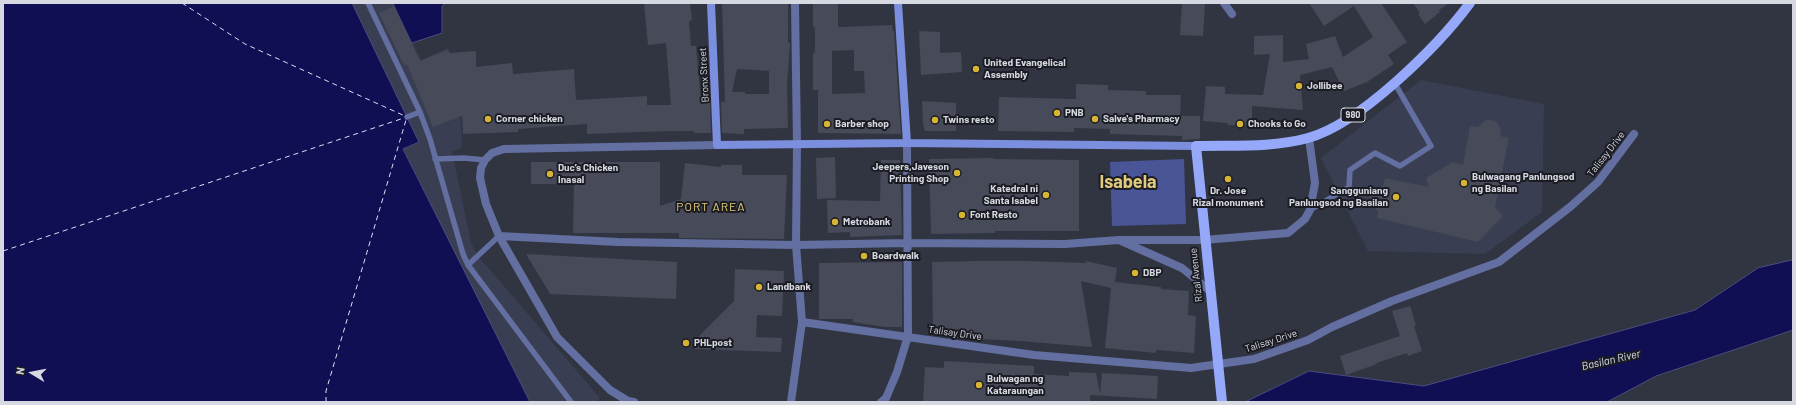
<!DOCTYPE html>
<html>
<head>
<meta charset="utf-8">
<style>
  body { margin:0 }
  #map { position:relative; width:1796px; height:405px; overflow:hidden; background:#313542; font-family:Barlow,sans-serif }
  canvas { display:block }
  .frame { position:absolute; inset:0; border:4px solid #d7d9e2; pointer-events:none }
  .north { position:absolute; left:12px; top:353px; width:40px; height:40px; -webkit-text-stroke:3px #1b1c23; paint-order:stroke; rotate:280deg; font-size:11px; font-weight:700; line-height:16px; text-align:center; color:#d7d9e2 }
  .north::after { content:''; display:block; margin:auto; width:14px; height:18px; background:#d7d9e2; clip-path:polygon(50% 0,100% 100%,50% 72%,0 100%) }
</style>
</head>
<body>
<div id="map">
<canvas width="1796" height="405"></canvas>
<div class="frame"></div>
<div class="north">N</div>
</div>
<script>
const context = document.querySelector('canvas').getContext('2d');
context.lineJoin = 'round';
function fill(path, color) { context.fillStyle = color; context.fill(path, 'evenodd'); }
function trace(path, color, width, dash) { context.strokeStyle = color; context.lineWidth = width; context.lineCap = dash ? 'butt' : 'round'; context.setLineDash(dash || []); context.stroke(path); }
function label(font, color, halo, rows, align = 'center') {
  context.font = font + ' Barlow,sans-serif'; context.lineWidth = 4; context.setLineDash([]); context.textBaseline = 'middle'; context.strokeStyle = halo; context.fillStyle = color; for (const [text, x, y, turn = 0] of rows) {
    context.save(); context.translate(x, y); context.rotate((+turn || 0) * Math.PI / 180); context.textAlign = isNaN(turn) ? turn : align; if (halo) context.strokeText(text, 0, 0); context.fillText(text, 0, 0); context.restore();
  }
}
fill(new Path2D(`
  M352,3h41l28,57 27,-12 11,27 3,73 -10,3 19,92 7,13 122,142 -4,4h-66l-128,-253 17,-7z
  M1421,80l123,24 -2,108 -57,42 -117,-3 -47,-93z`), '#393e52');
fill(new Path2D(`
  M1184,159l2,65 -74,2 -2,-64z`), '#495597');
const water = new Path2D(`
  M3,3h349l67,139 -16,7 127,253h-527z
  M393,3h53l-4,3v27l-30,10z
  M1793,260v70l-137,46 -49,26h-362l64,-31 115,15 271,-76 63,-42z`);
fill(water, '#110f53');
trace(water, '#4c4c7e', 1);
trace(new Path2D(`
  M182,3l63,41 160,72
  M3,251l401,-133
  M326,402v-11l80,-271`), '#d9dff4', 1, [5, 4]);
fill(new Path2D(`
  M644,3h46l2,17 -3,1 2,25h5l5,56h9l1,31h-17v-2h-26l-81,3v-10l-69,5v3l-55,2 -1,-18 -29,11 -26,-63 -3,1 -25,-52 15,-7 26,55 28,-11 1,3 27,-2v16l36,-4 1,11 61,-5 2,31 71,-4v9h24l-5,-62 -18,2z
  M722,3h66v40h2l-3,43 1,42 -44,1v5l-22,-1 -1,-31h4zM737,69l32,2v23h-24v-2h-13z
  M1182,3h23l-2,33 -23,-1z
  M1309,3h72l26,39 -19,13 6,9 -27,18 -23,9 -12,-24 -32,8 3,35 -51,-4v20l-25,-1 1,-2 -25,-2 3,-35 19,1v7l38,1 7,-41 -16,1v-19l29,-1v27l26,-3 -3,-15 29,-8 8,21 30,-20 -19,-31 -30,20z
  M1413,3h36l-10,7 1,2 -15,12 -7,-10 2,-1z
  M813,4h25v23l54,-2 1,6h1l7,103 -83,-1v-43h-5v-37h2v-26h-2zM854,50v21h10l1,22 -33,1v-43z
  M919,31l21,1v21l21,-1 1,20 -41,3z
  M1076,84l32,1v5l38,1v4h35l-1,21h20v23l-18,1v-4l-72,-2v-5l-36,-1v4l-76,-1 1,-34 77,2z
  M922,101l34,2v28h-31l-2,-7z
  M1487,119l9,2 5,8 -1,7 9,2 -14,69 8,9 -25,26 -101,-24 1,-7 -10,-8 3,-10 12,-6 2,-9 44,9 -3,-9 27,-16 10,3 7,-39 8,1z
  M835,157l1,41 -19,1 -1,-41z
  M993,158v1l86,1v71h-84v2l-64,1 -2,-75z
  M881,160h19l2,75 -52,2v-5l-22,1 -1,-33 53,1z
  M531,162h129v44l21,-7 4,-36 36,4v-2h21v10h45l-3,64 -105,-1v-5h-106l1,-49h-43z
  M526,254l151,8 -1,37 -126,-5z
  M978,261h52l56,2v-2l31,7 -2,14 46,5v2l28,2 -1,24 8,1 -2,37 -38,-3v3l-51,-5 6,-60 -30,-7 11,66 -72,-6 -43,-2v-5l-44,-1 -1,-71z
  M902,262v65h-17l-32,-5v-3h-34v-56z
  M735,269l49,2 -2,45 -25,-1 -1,22 26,1 -1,14 -86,-3 5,-14 34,-34z
  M1410,306l6,19 -2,1 8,25 -14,5 -1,-3 -31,10 1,1 -31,11 -6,-19 60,-20 -8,-25z
  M944,361l90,5v8l35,2v-4l27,1 4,21 2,-21 56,3 -1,23 -67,-4v7h-167l2,-35 19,1z`), '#464a59');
trace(new Path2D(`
  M368,3l52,109 10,27 33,115 5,11 103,137
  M407,117l13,-5
  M435,159l29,-1 21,2
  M1310,210l39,-23 1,-17 25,-17 25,13 31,-20 -37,-64
  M468,265l31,-29`), '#636fa1', 5.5);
trace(new Path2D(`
  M1224,3l8,11
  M499,236l119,6 178,3 111,-2 158,1 54,-4 63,28 27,22
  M1121,240h83l84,-7 17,-14 5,-9 5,-27 -6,-45
  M802,322l232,33 157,13 63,-9 54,-19 24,-13 60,-26 107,-39 71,-55 28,-25 36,-48
  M634,402l-6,-1 -18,-11 -53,-53 -58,-101 -13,-32 -6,-26 1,-10 4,-8 7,-7 12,-4 213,-4
  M791,402l11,-80 -6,-77 1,-101 -2,-141
  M881,402l5,-4 11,-26 11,-36 -1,-193`), '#636fa1', 8);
trace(new Path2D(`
  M711,3l6,142 190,-2 289,3
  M898,3l9,140`), '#7c8ede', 8);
trace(new Path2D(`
  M1222,402l-26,-256c37,-1 76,2 112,-8 52,-14 130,-92 162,-135`), '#95a8fa', 10);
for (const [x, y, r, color] of [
  [976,69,4,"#d7b434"],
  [1299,86,4,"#d7b434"],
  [1057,113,4,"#d7b434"],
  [488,119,4,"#d7b434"],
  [1095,119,4,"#d7b434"],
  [935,120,4,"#d7b434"],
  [827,124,4,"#d7b434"],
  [1240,124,4,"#d7b434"],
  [957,173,4,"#d7b434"],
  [550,174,4,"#d7b434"],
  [1228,179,4,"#d7b434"],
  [1464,183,4,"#d7b434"],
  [1046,195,4,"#d7b434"],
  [1396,197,4,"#d7b434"],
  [962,215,4,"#d7b434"],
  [835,222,4,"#d7b434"],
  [864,256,4,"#d7b434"],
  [1135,273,4,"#d7b434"],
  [759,287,4,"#d7b434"],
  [686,343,4,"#d7b434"],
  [979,385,4,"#d7b434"]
]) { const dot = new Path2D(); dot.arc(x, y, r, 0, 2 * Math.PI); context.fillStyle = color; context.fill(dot); trace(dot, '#1b1c23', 1.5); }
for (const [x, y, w] of [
  [1353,115,24]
]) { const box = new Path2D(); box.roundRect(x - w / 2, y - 7, w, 14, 3); context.fillStyle = '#1b1c23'; context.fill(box); trace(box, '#d7d9e2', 1); }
label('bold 9px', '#d7d9e2', null, [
  ["980",1353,115]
]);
label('bold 10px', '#d7d9e2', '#1b1c23', [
  ["United Evangelical",984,63],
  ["Assembly",984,75],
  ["Jollibee",1307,86],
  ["PNB",1065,113],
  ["Corner chicken",496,119],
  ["Salve's Pharmacy",1103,119],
  ["Twins resto",943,120],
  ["Barber shop",835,124],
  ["Chooks to Go",1248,124],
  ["Jeepers,Javeson",949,167,"right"],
  ["Printing Shop",949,179,"right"],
  ["Duc’s Chicken",558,168],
  ["Inasal",558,180],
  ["Bulwagang Panlungsod",1472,177],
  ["ng Basilan",1472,189],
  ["Katedral ni",1038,189,"right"],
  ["Santa Isabel",1038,201,"right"],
  ["Dr. Jose",1228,191,"center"],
  ["Rizal monument",1228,203,"center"],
  ["Sangguniang",1388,191,"right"],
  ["Panlungsod ng Basilan",1388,203,"right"],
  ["Font Resto",970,215],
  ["Metrobank",843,222],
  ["Boardwalk",872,256],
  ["DBP",1143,273],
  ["Landbank",767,287],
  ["PHLpost",694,343],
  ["Bulwagan ng",987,379],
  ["Kataraungan",987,391]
], 'left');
label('10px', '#d7d9e2', '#1b1c23', [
  ["Bronx Street",704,75,-93],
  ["Talisay Drive",1606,154,-52],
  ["Rizal Avenue",1196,275,-96],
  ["Talisay Drive",955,333,8],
  ["Talisay Drive",1271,341,-18]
]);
label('italic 11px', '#d9dff4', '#1b1c23', [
  ["Basilan River",1611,360,-13]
]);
context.letterSpacing = '1px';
label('12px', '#e1ca7d', '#1b1c23', [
  ["PORT AREA",711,207]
]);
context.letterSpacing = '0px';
label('bold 18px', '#e1ca7d', '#1b1c23', [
  ["Isabela",1128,182]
]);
</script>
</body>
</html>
